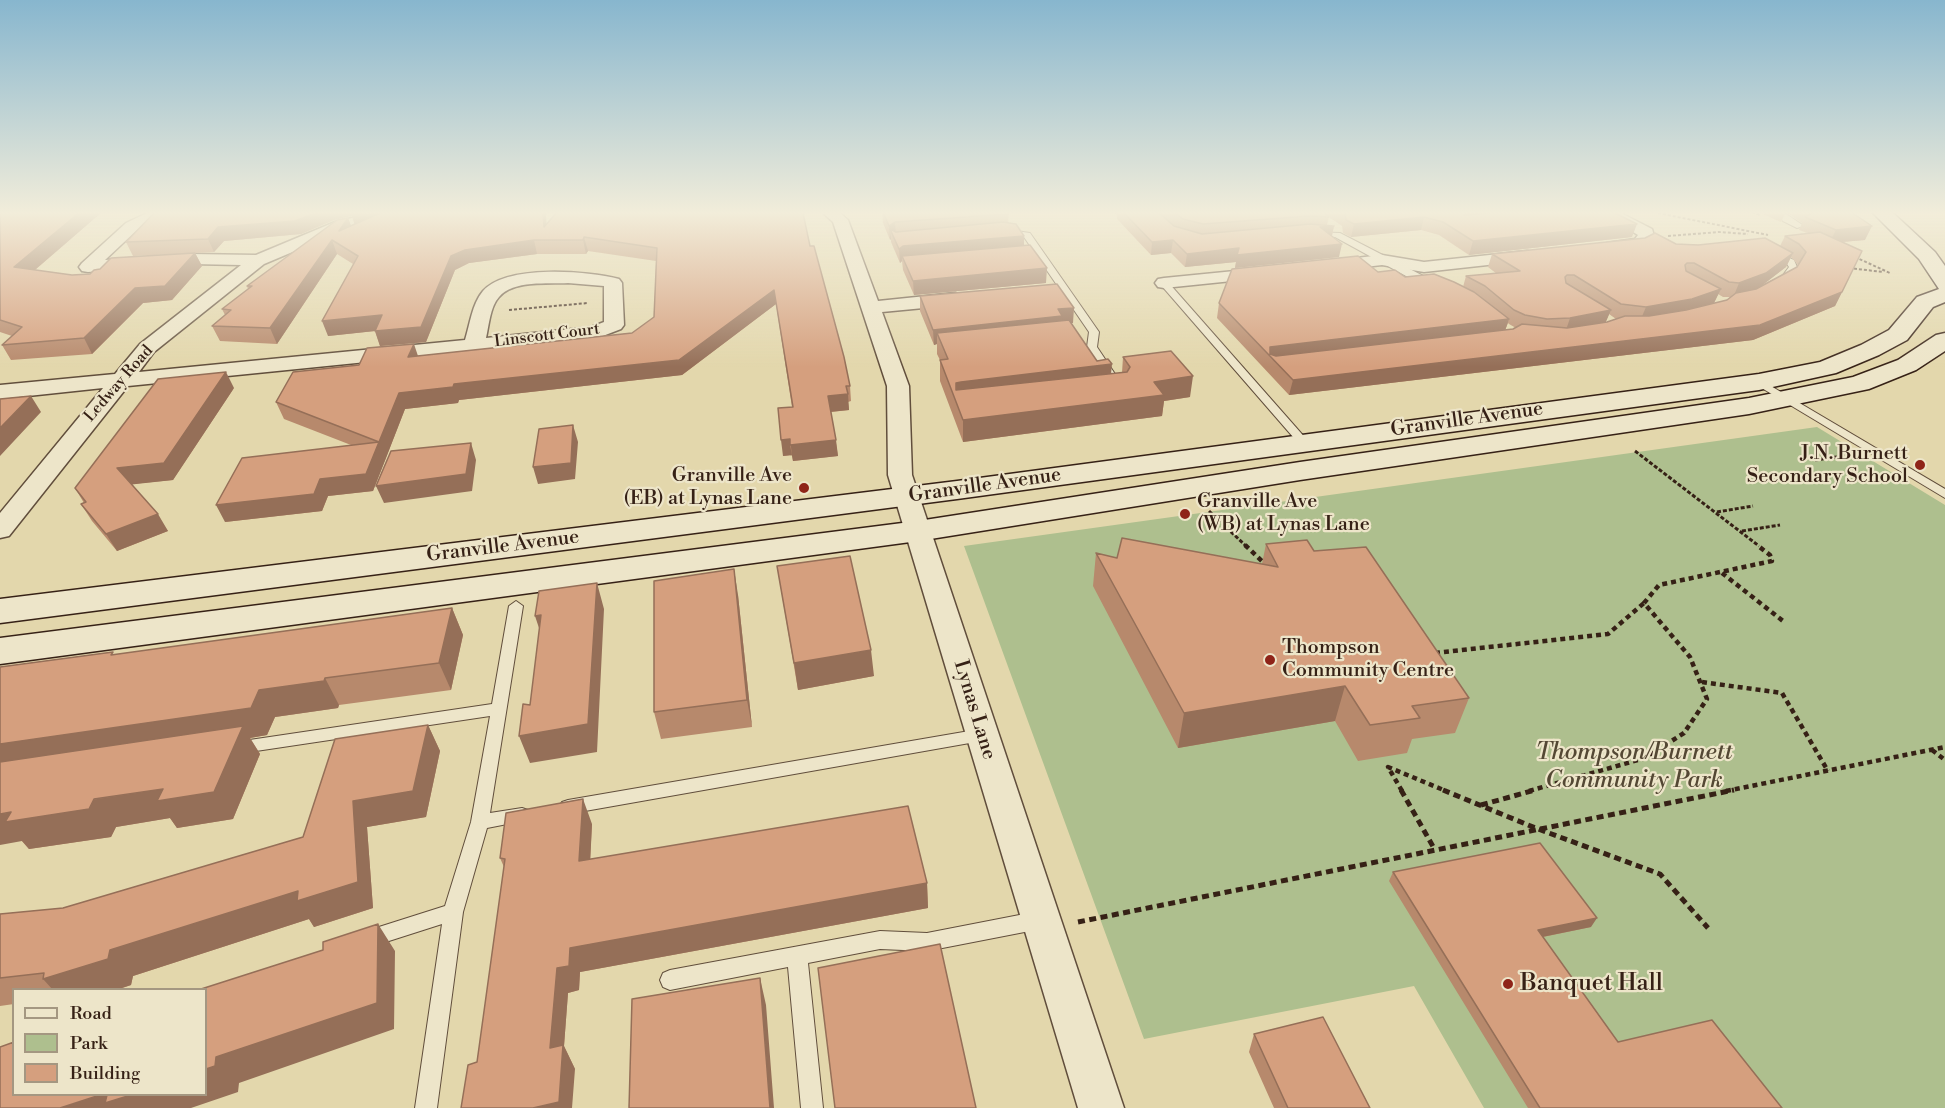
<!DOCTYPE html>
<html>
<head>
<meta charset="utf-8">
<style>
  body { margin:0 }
  #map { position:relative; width:1945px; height:1108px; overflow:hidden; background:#e3d7ac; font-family:"Libre Bodoni",serif }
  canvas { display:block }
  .legend { position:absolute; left:12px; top:988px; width:195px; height:108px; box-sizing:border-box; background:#ede5c9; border:2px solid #a49781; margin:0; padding:8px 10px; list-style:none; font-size:18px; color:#362116 }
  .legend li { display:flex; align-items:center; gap:12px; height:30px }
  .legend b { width:30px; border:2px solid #a49781 }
</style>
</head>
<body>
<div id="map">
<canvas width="1945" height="1108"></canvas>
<ul class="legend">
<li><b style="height:8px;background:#ede5c9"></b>Road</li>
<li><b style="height:16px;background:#aebf8e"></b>Park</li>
<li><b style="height:16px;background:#d59f7e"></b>Building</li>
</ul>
</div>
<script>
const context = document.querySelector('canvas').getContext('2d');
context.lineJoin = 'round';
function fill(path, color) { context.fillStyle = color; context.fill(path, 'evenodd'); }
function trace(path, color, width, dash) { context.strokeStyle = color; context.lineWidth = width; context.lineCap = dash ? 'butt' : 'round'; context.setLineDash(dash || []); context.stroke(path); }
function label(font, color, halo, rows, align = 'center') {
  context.font = font + ' "Libre Bodoni",serif'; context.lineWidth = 4.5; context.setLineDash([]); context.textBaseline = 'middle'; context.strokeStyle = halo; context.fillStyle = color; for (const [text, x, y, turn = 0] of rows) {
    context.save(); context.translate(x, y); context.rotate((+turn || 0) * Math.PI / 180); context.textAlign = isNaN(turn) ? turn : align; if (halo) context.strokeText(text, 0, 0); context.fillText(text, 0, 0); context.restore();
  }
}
fill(new Path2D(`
  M1817,427l128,78v603h-461l-70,-122 -270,53 -180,-493z`), '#aebf8e');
const service = new Path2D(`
  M1775,212h8l21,14 -7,2 -14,-7z
  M1002,229l28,4 69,99 -2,15 18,27 -1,2h-8l-19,-29 2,-15 -65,-95 -22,-4z
  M1310,232l30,1 95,49 -5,3 -24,-9 -71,-39 -22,-1h-3z
  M1774,251l20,9 3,7 -8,12 -12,7 -5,-3 11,-8 6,-8 -2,-3 -16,-8v-4z
  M1161,281h6l141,160 2,2 -2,2h-8l-139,-160z
  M1759,379l186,110v9l-190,-114v-4z
  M516,601l7,5 -33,207 32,-5 6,2 3,5 -3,5 -41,8 -24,84 -26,196h-22l27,-184 -75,24 -7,-3 -3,-6 3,-6 85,-27 26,-84 19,-106 -254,38 -6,-2 -2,-4 2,-4 6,-2 256,-38 17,-98z
  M981,729l6,2 2,4 -2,4 -6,2 -413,73 -6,-2 -3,-5 3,-5 6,-2z
  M1040,911l7,3 3,6 -3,6 -7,3 -113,22 -47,-2 -72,14 15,145h-22l-13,-141 -118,23 -7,-3 -3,-7 3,-7 7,-3 210,-39 47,2z`);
const minor = new Path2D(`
  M149,212h20l-2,3 -29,14 -33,31 86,-6 65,1 79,-33 42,-10h26l-2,3 -54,14 -83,35 -110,88 -15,20 326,-32c5,-16 7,-36 18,-49 24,-27 105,-20 136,-12l3,4 2,42 -3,4 -26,10 -467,47 -119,150 -9,2v-25l103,-125 -103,11v-14l115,-11 25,-30 101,-79 -50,-1 -103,8 -6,-1 -3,-4 3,-4 44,-40zM568,283l36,3v36l-13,5 -105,11c3,-13 4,-31 13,-41 14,-17 49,-13 69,-14z
  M822,212h17l9,8 30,81 77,-8 7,2 2,4 -2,4 -7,2 -73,7 27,74 3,89 212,633h-46l-190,-633 -1,-89 -54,-164z
  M1600,212h19l33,17 3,10c-9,12 -34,15 -48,12l-3,-4 3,-4 28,-4 3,-4z
  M1527,251l6,1 3,4 -3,4 -109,12 -42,-7 -52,6 -6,-1 -3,-4 3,-4 6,-1 52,-6 42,7z
  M1265,268l6,1 3,4 -3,4 -107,11 -6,-1 -3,-4 3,-4 6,-1z`);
const secondary = new Path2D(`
  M1872,212h20l43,40 10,14v36l-12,5 -26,33 -28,15 -43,18 -77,17 -802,109 -957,124v-24l957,-118 802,-107 61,-12 41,-17 28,-15 28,-33 22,-8 -20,-30z
  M1945,333v18l-29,19 -47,19 -120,25 -449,66 -382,61 -918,123v-26l918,-117 382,-59 449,-64 104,-21 45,-17 38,-25z`);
trace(service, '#614e3c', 2);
trace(minor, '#614e3c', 3);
trace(secondary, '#362116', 3);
trace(new Path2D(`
  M1752,212l8,3
  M1658,213l110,22
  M1668,236l51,-4 29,2
  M1855,257l35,16
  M1849,268l34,4
  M509,310l79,-7`), '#362116', 2, [3, 2]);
trace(new Path2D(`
  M1635,451l124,95
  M1815,460l29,-4
  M1209,511l37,35
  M1717,512l36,-6
  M1742,531l38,-6`), '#362116', 3, [4, 2]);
trace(new Path2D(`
  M1245,545l20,19
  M1722,573l61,48
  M1435,653l173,-19 36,-31
  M1702,682l80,11 46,78
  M1932,750l13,10
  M1402,791l-14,-24 58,24
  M1529,791l116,-33 39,-25 23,-34 -17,-42 -46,-54 15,-18 113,-24 -2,-6 -13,-10
  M1726,791l219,-44`), '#362116', 4.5, [5, 4]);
trace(new Path2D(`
  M1401,790l34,60
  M1443,790l95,39 122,45 48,54
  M1481,805l54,-15
  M1078,922l656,-132`), '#362116', 5, [7, 4.5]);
fill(service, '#ede5c9');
fill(minor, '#ede5c9');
fill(secondary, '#ede5c9');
fill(new Path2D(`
  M0,212h102l-67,58 37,5 18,-1 10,-5 77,-15 -44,2 -7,-14 29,-30h391v12l264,22 40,140 1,15 -3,1 1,8 -18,2 7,44 -45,5 -1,-6 -9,1 9,-49 -16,-103 -94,71 -223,25 -1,3 -53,6 -32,82 -45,5 -6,15 -97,11 126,-77 -67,-26 -8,-17 83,-37 59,-9 214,-23 22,-16 2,-56 -68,-10 -2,3h-49l-68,9 -14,7 -29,72 -46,4 -5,-15 -47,5 25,-72 -16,-10 -60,90 -57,-3 -8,-15 13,-11 -3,-6 26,-20 -1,-3 101,-68 3,8 4,-2 -3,-8 1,-1 -19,5 -33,14 -77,7 -10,11 -19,1 7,13 -30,34 -29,3 -51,51 -81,6 -9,-15 10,-9 -12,-4z
  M882,212h125l2,2 -1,9 16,13v10l22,37 -132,12 -11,-25 -1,-9 -2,2 -9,-21v-3l-1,1 -7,-17z
  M1114,212h368l-2,1 152,24 -163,18 -30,-20 -18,-5 -70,7 -8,-4 -1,-7 -13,-9 -2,8 7,1 -2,10 7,21 -104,11 1,-6 -51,5 -14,-14 -20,2 -34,-36v-4z
  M1758,212h28l-5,10z
  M1786,212h65l14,28 -23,2v50l-7,14 -82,34 -464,55 -72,-77 2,-15 159,-31 27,5 58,10 3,-11 31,-2 -9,-7 4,-13 184,-10 104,2 5,-10 22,-3 -8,-3 3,-7zM1791,257l7,8 -1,2 -37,19 26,-19zM1718,294l5,3h7l-3,3 -13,3zM1609,314l7,5h1l-12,4zM1508,323l1,1 7,4 -3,1 -8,1z
  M920,296l153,27h-2l26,38 14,13 11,-1 1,-16 67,40 -26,4 -2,15 -199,26 -23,-61v-21l-3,-6v-10l-3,1 -14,-34z
  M234,388l-61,92 -41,4 36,47 -51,20 -25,-30 -11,-17 3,-1 -9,-15z
  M1266,544l48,7 155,147 -14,35 -43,6 -5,14 -49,8 -23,-40 -157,27 -85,-162 3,-33 21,5 145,6z
  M777,566l97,110 -76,14z
  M738,595l14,132 -91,12 -7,-27z
  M452,608l11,27 -12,55 -112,15 -1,3 -63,9 -8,18 -17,3 10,16 -27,65 -56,9 -7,-10 -54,9 -5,10 -82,12 -7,-8 93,-186z
  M428,725l12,26 -14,66 -59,10 6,81 -59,19 -5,-8 -176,57 -2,9 -15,5h-102v14l-14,2v-92l63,-6 240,-71z
  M592,824l-2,36 337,23 1,25 -348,64 -1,18 -11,3 -4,53 11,23 -98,-7 27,-195 -4,-9z
  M1393,872l198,55 -48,10 75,105 164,66h-254l-139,-227z
  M1254,1034l116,74h-96l-25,-56z`), '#b7896c');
fill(new Path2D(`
  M80,212h22l-80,69 -8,-14z
  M318,212h51l-35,8 -33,14 -77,7 -10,11 -6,-13 10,-12z
  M543,212h3l1,28 -3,-13z
  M1469,212h13l-22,16 4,-13z
  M380,213l-24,16 -4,-13z
  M1424,217l-3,13 -70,7 3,-13z
  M348,218l5,13h-14z
  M895,222l1,13 -6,-6 1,10 -1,1 -1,-14z
  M1637,224l-5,13 -163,18 4,-14z
  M1334,226l-3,13 -11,-12z
  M1872,226l-7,14 -36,3 7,-13z
  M1024,236v14l-120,10 -2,-4v5l-2,2 -1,-14 4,-3z
  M584,237l4,14 -2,3 -3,-14z
  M332,240l5,14 -60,90 -7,-16z
  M534,240l3,14 -68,9 -14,7 -29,72 -46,4 -5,-15 -47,5 -6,-15 60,-6 69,-59 14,-6z
  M1173,240l-2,13 -20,2 1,-13z
  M1342,244l-3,13 -104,11 1,-6 -51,5 2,-13 52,-6z
  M195,253l7,13 -30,34 -29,3 -51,51 -8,-16 51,-50z
  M1793,253l-7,14 -27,21 -26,10 6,-15z
  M1047,268l-1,15 -132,12 -1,-14z
  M1721,289l-7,14 -74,18 6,-14z
  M774,290l2,14 -94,71 -223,25 -1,3 -53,6 -19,49 -7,-16 20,-49 55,-9 225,-24z
  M1842,292l-7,14 -82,34 -464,55 4,-15z
  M1074,308l-1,15 -136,10v11l-3,1 -1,-15 125,-21z
  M1611,310l-6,14 -40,9 5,-15z
  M1509,319l-5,15 -229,28 -6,-7 1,-8z
  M414,344l5,15 -11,-2z
  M1112,364l-2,21 -153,19 -1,-21 5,-1z
  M226,372l8,16 -61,92 -46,5 -10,-17z
  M1193,376l-3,21 -26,4 -2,15 -199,26v-22l191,-38z
  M848,394l1,16 -20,2 -1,-16z
  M31,396l10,16 -41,44v-28z
  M573,425l5,17 -3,37 -37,5 -5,-17z
  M790,439l2,16 -9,1 -2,-16z
  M836,440l2,16 -45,5 -3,-16z
  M379,442l7,16 -13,33 -45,5 -6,15 -97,11 -9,-17 104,-26z
  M471,443l5,17 -4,31 -88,12 -8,-17z
  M158,514l10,17 -51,20 -11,-17z
  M734,569l4,26 14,132 -5,-27z
  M597,583l7,26 -7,143 -67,11 -11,-27z
  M452,608l11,27 -12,55 -12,-27z
  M541,615l3,28 -9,-27z
  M871,650l3,26 -76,14 -4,-27z
  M325,678l14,27 -1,3 -63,9 -8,18 -17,3 10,16 -27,65 -56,9 -7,-10 -54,9 -5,10 -82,12 -7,-8 -22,4v-31l163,-25 51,3 -214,-17v-31l259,-54z
  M1345,686l-10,35 -157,27 6,-35z
  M428,725l12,26 -14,66 -59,10 6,81 -59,19 -5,-8 -176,57 -2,9 -15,5h-63l-10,-11 67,-29 188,-59 55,-90z
  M583,799l9,25 -3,62 -10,-25z
  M927,883l1,25 -348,64 -1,18 -11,3 -4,53 11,23 -3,39h-39l17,-60 7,-80 13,-20z
  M1597,918l-6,9 -59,12 6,-9z
  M378,924l17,27 -1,78 -155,54 -1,9 -47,16h-131l40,-13h106v-26l10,-12z
  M760,978l6,27 8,103h-4z`), '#956f58');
const building = new Path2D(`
  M0,212h80l-66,55 58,8 18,-1 4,-4 6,-1 11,-11 84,-5 -30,33 -30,2 -51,50 -82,7 20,-18 -22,-7z
  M155,212h163l-23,9 -77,6 -10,12 -82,3z
  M368,212h175l1,15 13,-15h239l7,1 7,33h4l30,111 6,29h-4l2,8 -20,2 8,44 -46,5v-6l-9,1 -3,-32 15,-1 -19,-117 -95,70 -225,24 -1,3 -54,6 -20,49 -103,-40 17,-30 66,-7 8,-17 47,-4 -6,13 224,-24 22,-16 3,-69 -73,-11 -1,3h-49l-69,10 -14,6 -30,71 -46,4 7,-16 -60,6 36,-65 -26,-16 -62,88 -58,-2 19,-16 -9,-1 30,-23h-5l90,-66 11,-2 -9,13 41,-18 -28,3z
  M883,212h124l2,2 -114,8 -6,4z
  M1123,212h35l16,14 28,8 108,-10 24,2 -14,1 22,17 -105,11 2,-7 -52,6 -14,-14 -21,2z
  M1174,212h149l6,5 -20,-1 -106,8 -20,-5z
  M1343,212h126l-5,3 36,-3h113l24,12 -164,17 -30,-19 -19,-5 -70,7 -8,-4 -1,-7z
  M1811,212h40l21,14 -36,4 -31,-13 8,-5z
  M1003,222l13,2 8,12 -121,10 -4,3 -9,-20 6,3z
  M1820,232l42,19 -20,41 -82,33 -467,55 -74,-77 13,-34 126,-13 20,16 17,-2 10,7 29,-3 20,8 20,10 35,27 -239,28v7l6,2 237,-27 9,-5 45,4 40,-6 18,-6h24l37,-6 41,-10 9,-7 20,-4 41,-22 9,-15 -7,-8 -14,-8z
  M1655,233l21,11 22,1 67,-7 28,15 -27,20 -27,10 -10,-1 -35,-19h-7l-2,2 1,6 35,18 -29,10 -46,8 -25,-3 -47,-29h-7l-2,2 1,6 45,27 -41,8 -23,1 -22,-4 -11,-5 -29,-24 -19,-10 54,-5 -28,-17 153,-16z
  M1030,245l17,23 -134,13 -11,-25z
  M1057,284l17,24 -16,1 4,7 -129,14 -13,-34z
  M1069,320l28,41 11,-2 4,5 -151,18 -5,1v7l171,-18 3,-5 -7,-10 48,-6 22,25 -39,6 10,13 -201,25 -23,-60 8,-1 -11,-26z
  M226,372l-62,91 -47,5 41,46 -52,20 -25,-30 5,-2 -11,-14 83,-109z
  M31,396l-31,32v-29z
  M573,425l-2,38 -38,4 6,-38z
  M379,442l-13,32 -46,5 -6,15 -98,11 26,-47z
  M471,443l-5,31 -90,12 15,-35z
  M1122,538l156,29 -12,-23 41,-4 7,11 52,-4 103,151 -57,8 8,12 -50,7 -25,-39 -161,27 -88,-160 21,5z
  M850,556l21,94 -77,13 -17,-97z
  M734,569l13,131 -93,12v-131z
  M597,583l-9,141 -69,12 4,-32 7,1 11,-90 -6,1 4,-25z
  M452,608l-13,55 -114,15 -1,3 -65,9 -8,18 -251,36v-77l113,-15 -2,3z
  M428,725l-15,66 -60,10 5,81 -61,19 1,-10 -188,59 -2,9 -65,20 1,-6 -44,5v-64l63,-6 240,-71 32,-98z
  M243,726l-29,66 -57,9 6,-12 -69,10 -5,10 -84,13 6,-10 -11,2v-52z
  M583,799l-4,62 329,-55 19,77 -357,65 -1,18 -12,2 -7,80 13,-3 -4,57 -26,6h-72l7,-43 9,-3 28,-203 -5,-1 6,-45z
  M1540,843l57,75 -59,12 80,112 94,-22 70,88h-242l-147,-236z
  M378,924l-1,79 -161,54 -1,9 -9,3v-79h-8l125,-40v-8z
  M940,944l36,164h-141l-17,-140z
  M760,978l10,130h-141l3,-109z
  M1323,1017l47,91h-82l-34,-74z
  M14,1042v53h86l-40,13h-60v-61z
  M107,1095h24l-26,8z`);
fill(building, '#d59f7e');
trace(building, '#956f58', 1.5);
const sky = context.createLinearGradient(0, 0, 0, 367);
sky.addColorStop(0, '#87b6ce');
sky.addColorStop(0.58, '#f2edda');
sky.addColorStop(1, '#f2edda00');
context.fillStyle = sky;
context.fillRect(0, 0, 1945, 367);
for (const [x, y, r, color] of [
  [1920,465,6,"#8f2418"],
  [804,488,6,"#8f2418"],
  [1185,514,6,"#8f2418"],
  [1270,660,6,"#8f2418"],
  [1508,984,6,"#8f2418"]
]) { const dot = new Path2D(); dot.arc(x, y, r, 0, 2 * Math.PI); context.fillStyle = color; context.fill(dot); trace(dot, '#ede5c9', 2); }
label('16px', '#362116', '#ede5c9', [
  ["Linscott Court",547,336,-7],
  ["Ledway Road",119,384,-49]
]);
label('20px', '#362116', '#ede5c9', [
  ["Granville Avenue",1467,420,-8],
  ["Granville Avenue",985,486,-8],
  ["Granville Avenue",503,547,-7],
  ["Lynas Lane",974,710,73]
]);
label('20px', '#362116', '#ede5c9', [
  ["J.N. Burnett",1908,454],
  ["Secondary School",1908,477],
  ["Granville Ave",792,476],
  ["(EB) at Lynas Lane",792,499],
  ["Granville Ave",1197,502,"left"],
  ["(WB) at Lynas Lane",1197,525,"left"],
  ["Thompson",1282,648,"left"],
  ["Community Centre",1282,671,"left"]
], 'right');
label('italic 24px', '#544834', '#ede5c9', [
  ["Thompson/Burnett",1634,753],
  ["Community Park",1634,781]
]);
label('24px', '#362116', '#ede5c9', [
  ["Banquet Hall",1520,984]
], 'left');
</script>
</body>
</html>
